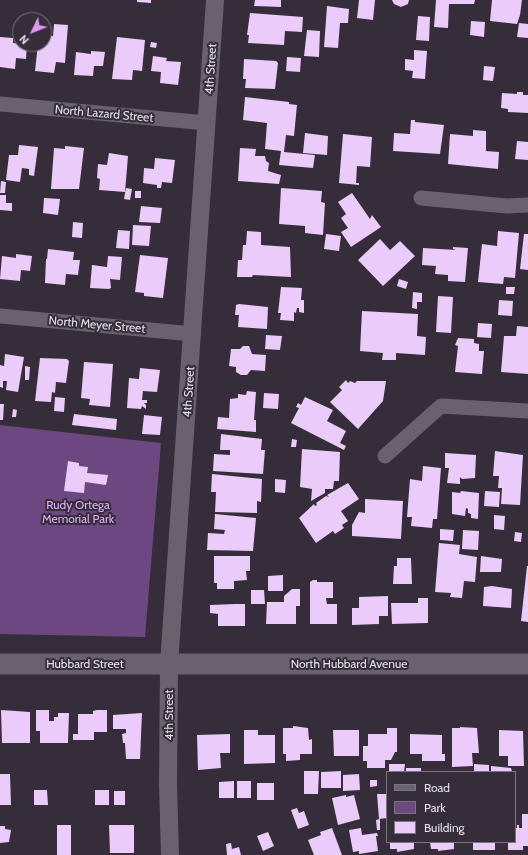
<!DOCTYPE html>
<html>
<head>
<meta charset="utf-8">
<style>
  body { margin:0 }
  #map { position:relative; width:528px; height:855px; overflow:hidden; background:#352d39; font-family:Cabin,sans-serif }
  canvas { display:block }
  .legend { position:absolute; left:386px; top:771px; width:130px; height:72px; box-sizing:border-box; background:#352d39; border:1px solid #7b757f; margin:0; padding:5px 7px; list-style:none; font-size:12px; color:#e5e0e8 }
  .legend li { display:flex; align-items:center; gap:8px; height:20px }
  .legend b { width:20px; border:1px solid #7b757f }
  .north { position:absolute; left:12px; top:12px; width:40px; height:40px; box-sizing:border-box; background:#352d39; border:1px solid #7b757f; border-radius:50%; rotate:227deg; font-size:11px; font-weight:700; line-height:16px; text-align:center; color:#e5e0e8 }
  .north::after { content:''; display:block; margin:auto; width:14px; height:18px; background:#de98f2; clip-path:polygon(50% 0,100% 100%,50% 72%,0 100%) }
</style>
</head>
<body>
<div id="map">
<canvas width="528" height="855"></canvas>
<ul class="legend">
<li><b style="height:5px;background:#6a616e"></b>Road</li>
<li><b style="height:11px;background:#6d477f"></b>Park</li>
<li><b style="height:11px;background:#eacbfa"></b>Building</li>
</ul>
<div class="north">N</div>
</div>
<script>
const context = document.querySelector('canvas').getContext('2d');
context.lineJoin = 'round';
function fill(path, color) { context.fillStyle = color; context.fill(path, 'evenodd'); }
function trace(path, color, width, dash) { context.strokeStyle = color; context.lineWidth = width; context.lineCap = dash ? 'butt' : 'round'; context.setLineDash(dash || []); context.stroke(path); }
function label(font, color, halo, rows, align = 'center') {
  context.font = font + ' Cabin,sans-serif'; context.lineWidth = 4; context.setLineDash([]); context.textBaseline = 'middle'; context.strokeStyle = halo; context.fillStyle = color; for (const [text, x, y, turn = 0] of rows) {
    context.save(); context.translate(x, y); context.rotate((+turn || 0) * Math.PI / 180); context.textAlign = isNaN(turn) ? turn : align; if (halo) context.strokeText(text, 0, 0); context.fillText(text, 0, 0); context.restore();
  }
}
fill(new Path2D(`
  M0,425l161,18 -16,194 -145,-3z`), '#6d477f');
fill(new Path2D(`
  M137,0h14v3l-14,-1z
  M255,0h26v7l-27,-1z
  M359,0h16l-2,20 -16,-2z
  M392,0h17l-1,4 -7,3 -7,-3z
  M436,0h39l-1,4h-25l-1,24 -14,-1z
  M492,0h30l-2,15 -3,9 -27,-3z
  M327,6l22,3 -1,14h-8l-2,25 -14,-1z
  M250,13l53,4 -1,15 -17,-1 -1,14 -36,-2 1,-8h-2z
  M418,16l12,1 -1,24 -13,-1z
  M471,21l14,1 -1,15 -14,-2z
  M519,23l9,1v14l-11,-1z
  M54,24l14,1 -3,38 -9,-1 -2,11 -19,-2 3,-27h6v-9l9,1z
  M307,30l13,1 -1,26 -15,-1z
  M0,37l13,1v5l14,1 -1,15 -10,-1 -1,11 -15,-2z
  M117,37l28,3 -3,31 -9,-1 -1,10 -20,-1z
  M151,42l6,1 -1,5 -6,-1z
  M414,50l13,1 -2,28 -13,-1 1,-7 -8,-1v-11l9,1z
  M91,51l14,1 -2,14h-9l-1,10 -19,-1 2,-23 15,2z
  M153,56l14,2 -1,3 15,1 -3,23 -18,-2 1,-11 -10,-1z
  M287,57l14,1 -1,14 -14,-1z
  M244,59l32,2 2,2 -3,26 -30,-1 1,-9h-3z
  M484,66l11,1 -2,14 -10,-1z
  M517,92h6v3h5v18l-20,-1v-3l-7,-1 1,-15 15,1z
  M245,97l44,5v2l8,1 -3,31 -8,-1 -2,17 31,3 -2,13 -34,-3 2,-14 -16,-2 2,-26 -24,-3z
  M411,120h4v2l29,3 -4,29 -47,-3 1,-18 16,1z
  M473,130l13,1v20l13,1 -1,17 -50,-5 2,-30 23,2z
  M305,133l23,3 -1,19 -24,-2z
  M343,134l29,3 -2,30 -13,-1 -1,17h3v2l-20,-2z
  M517,141l11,1v18l-13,-1z
  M19,145l19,2 -4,29 -5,-1v-6l-7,-1 -2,14 -14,-2 3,-25h9z
  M65,146l19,2 -5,41h-28l3,-41 11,1z
  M240,148l16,1 -1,7h10l1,5 3,2 -1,8 13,4 -2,9 -41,-3z
  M109,153l19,3 -3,36 -26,-2 1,-11 -3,-1 1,-14 9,1z
  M155,158l20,2 -3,23 -10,-1 -1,6h-4v-3l-14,-2 1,-15 10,1z
  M1,181l5,1 -1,11h-5z
  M126,188l6,1 -2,11 -6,-1z
  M281,188l41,3 -1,11 4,1 -2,32 -18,-2v-7l-26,-2z
  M135,191h6v7h-6z
  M352,193l18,26 2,-4 9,12 -30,20 -10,-15 7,-4 -7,-10 5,-4 -8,-12z
  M0,195h6v8h6v8l-12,-1z
  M44,198l16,1 -2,16 -15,-2z
  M141,206l21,2 -2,15 -21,-1z
  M73,222l10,1 -1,15 -10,-1z
  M133,225l18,1 -2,20 -17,-1z
  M118,230l12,1 -1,18 -13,-1z
  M247,231l14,1v13l29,2 1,30 -38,-2 -1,2h-15l1,-17h4l1,-15h3z
  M498,231l21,2 -4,45 -11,-1 -1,7 -25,-2 4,-38 15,2z
  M326,234l15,2 -2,15 -15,-2z
  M524,234h4v36l-8,-1z
  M380,239l10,11 10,-9 15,15 -32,30 -25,-26z
  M453,247l15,1 -3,34 -17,-1v-6l-13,-1 1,-8 -14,-1 1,-17 33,2 -3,-1z
  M48,249l26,3 -1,8h7l-2,15 -12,-1 -1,11 -20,-2 1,-24h1z
  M16,254l16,2 -2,15 -9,-1 -1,11 -20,-2 2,-23 14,2z
  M140,255l28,3 -5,40 -19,-2v-3l-9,-1z
  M108,256l14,1 -2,23 -10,-1 1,9 -2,1 -19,-1 2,-23 15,2z
  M399,279l9,3 -2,7 -9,-3z
  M281,287l21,1 -1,12h3v13l-5,-1v-4h-2l-1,5 -2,-1v9l-14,-1 1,-7h-3z
  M506,287h9l-1,7h-8z
  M413,292l9,1v9h-5v7l-5,-1z
  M438,296l15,1 -2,36 -15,-1z
  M499,300l14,1 -1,15 -14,-1z
  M239,304l29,3 -1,22 -29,-2 1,-12h-4l1,-10z
  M362,311l56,3 -1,22 9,1 -1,18 -29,-2v7h-14l1,-7 -23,-2z
  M478,323l14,1 -1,14 -14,-1z
  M517,326l11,1v47l-27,-2 3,-36h12z
  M266,335l16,1 -2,14 -15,-1z
  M458,338l16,1v4l5,1v7h5l-2,23 -27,-2 3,-26 -3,-1z
  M243,346h6l3,8 14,1 -1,16 -14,-1 -4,5h-6l-5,-3v-5l-7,-1 2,-17h9z
  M5,354l19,3 -6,35 -12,-2 1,-9h-4v7l-3,-1v-22l4,1z
  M40,358l27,1 2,2 -3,22 -10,-1 -1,11 -3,-1 -1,10 -16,-1z
  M84,362l29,2 -3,43 -21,-2 1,-6 -9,-1z
  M25,366l5,1 -1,13h-4z
  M140,368l20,2 -3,22 -14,-1 -1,9h5v3h-3l2,2v4l-4,-3 -1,3 -14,-1 2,-30 10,1z
  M346,380l2,3 2,-2 5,2 2,-2h29l-3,20 -25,28 -28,-27 12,-12 -3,-3z
  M247,391l9,1 -2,28h2v12l-39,-3 1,-12 11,1 1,-19 8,-1v-4l8,1z
  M264,393l15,1 -1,15 -15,-1z
  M55,397l10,1 -1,14 -10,-1z
  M305,397l28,13 -6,11 19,10 -6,12 6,3 -2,4 -53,-27 8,-15 -3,-1 2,-4 3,2z
  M0,404h4l-1,16h-3z
  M13,409l4,1 -1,7h-4z
  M74,414l43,5 -1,11 -44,-5z
  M144,415l18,2 -2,18 -18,-1z
  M221,434l41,5 -1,11h4l-2,24 -50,-3 1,-17 16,1v-5h-10z
  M292,439l5,1 -1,7h-5z
  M302,449l38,3 -1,29h-5l-1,8h-8v4l-14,8 1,-12 -12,-2z
  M495,451l28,4 -3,50 -19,-1 1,-16h-4l1,-12h-6z
  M445,453l31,2 -1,23 -13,1 -2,-2v7l-13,-1 2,-15h-4z
  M68,461l11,2v3l9,1 -1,6 21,2 -2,10 -21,-3 -1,11 -20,-2z
  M423,466l18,2 -4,51h-4l-1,9 -21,-2 1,-9h-5l3,-38 12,2z
  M212,474l50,5 -1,23 -4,-1v12l-42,-1 1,-20h-5z
  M275,479l11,1 -1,13 -10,-1z
  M348,483l11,16 -18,12 7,10 -6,4 2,3 -9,6 -2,-3 -17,12 -17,-25 15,-14 1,2 2,-1 -1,-2 10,-7 3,1 -2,-2z
  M461,491l18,2 -1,26 -7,-1v-4l-3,-1v-4l-2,-1 -1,8 -13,-2v-22l8,1z
  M485,491l15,1 -1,15 -15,-1z
  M365,499l38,2 -2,38 -49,-3v-11l7,-13 6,1z
  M215,514l41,4 -3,33 -46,-1 1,-17 16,1 1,-4 -11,-1z
  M494,515l11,1 -1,14 -10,-1z
  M440,529l14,1 -1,11 -13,-1z
  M463,530l16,1 -1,19 -16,-1z
  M515,532l7,1 -1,9 -7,-1z
  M439,543l21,2 -1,9 18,3 -2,25 -11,-1 -2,17 -12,-1 1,-4 -16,-1z
  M214,556h36v15h-4l1,9 -13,1v8h-17v-6h-3z
  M481,556l21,3 -1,13h-21z
  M397,558h14l1,26h-19l1,-18h3z
  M527,566h1v56l-7,-1z
  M283,575v16h-15v-15z
  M313,580h4v2h16v16h-7l1,6h10v20h-27v-42z
  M492,586l20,3 -1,19 -28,-2 1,-19z
  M292,589h8v17h-4v18h-30l1,-22h17v-6z
  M251,590h13l1,14h-14z
  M388,596v20h-9v8l-27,1v-17h7v-11z
  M418,598h10v25l-36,1 -1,-21h27z
  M235,604h10v22h-27v-12l-8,-1v-8z
  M1,710l29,2v31h-28z
  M36,710h13v11h5v-4h4v-4h11l-1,30h-28v-12h-4z
  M97,710h10v22h-13v8h-16v-26h15v-3z
  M142,713l-2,46h-14l-1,-16h-2l-1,-9 4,-1v-4h-13v-14z
  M293,726l15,2 1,12 3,-1v15h-12v6l-14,1v-7h-3v-26h10z
  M460,727l17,1 2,25h-7l1,13 -21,1v-39h8z
  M387,728h10v24h-2l-4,8h-6v8h-18v-7h-4v-15h5v-12h19z
  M244,730h14v5h17v28l-31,1z
  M333,730h26v26h-25z
  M499,730l24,1 1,35h-16v-10h-9z
  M73,734h5v6h-5z
  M230,734v19h-10l1,15 -23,2 -1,-35z
  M410,734l32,1v19h3v7h-23v-7h-12z
  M389,764h16l-1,8h-15z
  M474,764l15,1v7h-15z
  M491,766l20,2 1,4h-21z
  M406,768h15v4h-15z
  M304,771h15l-1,23h-14z
  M341,771v17h-20v-16z
  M0,774h10l1,31h-11z
  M359,774l1,16 -17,1v-16z
  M370,780h7v6l-7,1z
  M234,781v17h-15v-16z
  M237,781h14v17h-14z
  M257,783h17v17h-17z
  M34,790h13l1,15h-14z
  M95,790h14v15h-14z
  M114,791h11v14h-11z
  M377,794h10v24l-8,1z
  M346,795v2l8,-2 6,24 -22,6 -6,-27z
  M297,808l2,5 5,-2 5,14 -11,4 -7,-19z
  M522,814h6v32h-5v4h-15v-8h7v-14h2v-3h2v3h3z
  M380,819v11h-3l-1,-10z
  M57,825h14v30h-14z
  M109,825h25v28h-24z
  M0,826h5v3l6,1 -2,12 -9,1z
  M332,828l10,27h-28l-6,-15 13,-5 -1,-3z
  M361,828l1,7 15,-2 1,3h-2l2,15 -19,3v-3l-6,1 -4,-22z
  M268,832l6,14 -11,5 -6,-15z
  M390,842h24v7l-17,3v-3h-7z
  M430,842h24v7l-16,2v-2h-7z
  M469,842h26v8h-22v-7z
  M231,843l1,6 7,-2 2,8h-14l-1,-11z`), '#eacbfa');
trace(new Path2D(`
  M0,104l207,19
  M421,198l86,8 21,-1
  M0,316l193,18
  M385,456l56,-50 87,5`), '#6a616e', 15);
trace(new Path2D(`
  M170,855l-2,-71 1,-120 46,-664`), '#6a616e', 18);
trace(new Path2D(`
  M0,664h528`), '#6a616e', 21);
label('12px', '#e5e0e8', '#352d39', [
  ["4th Street",211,69,-86],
  ["North Lazard Street",104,114,5],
  ["North Meyer Street",97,325,5],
  ["4th Street",189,392,-86],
  ["Hubbard Street",85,664],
  ["North Hubbard Avenue",349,664],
  ["4th Street",169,715,-90]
]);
label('12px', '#e1adfb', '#352d39', [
  ["Rudy Ortega",78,505],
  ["Memorial Park",78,519]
]);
</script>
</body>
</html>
